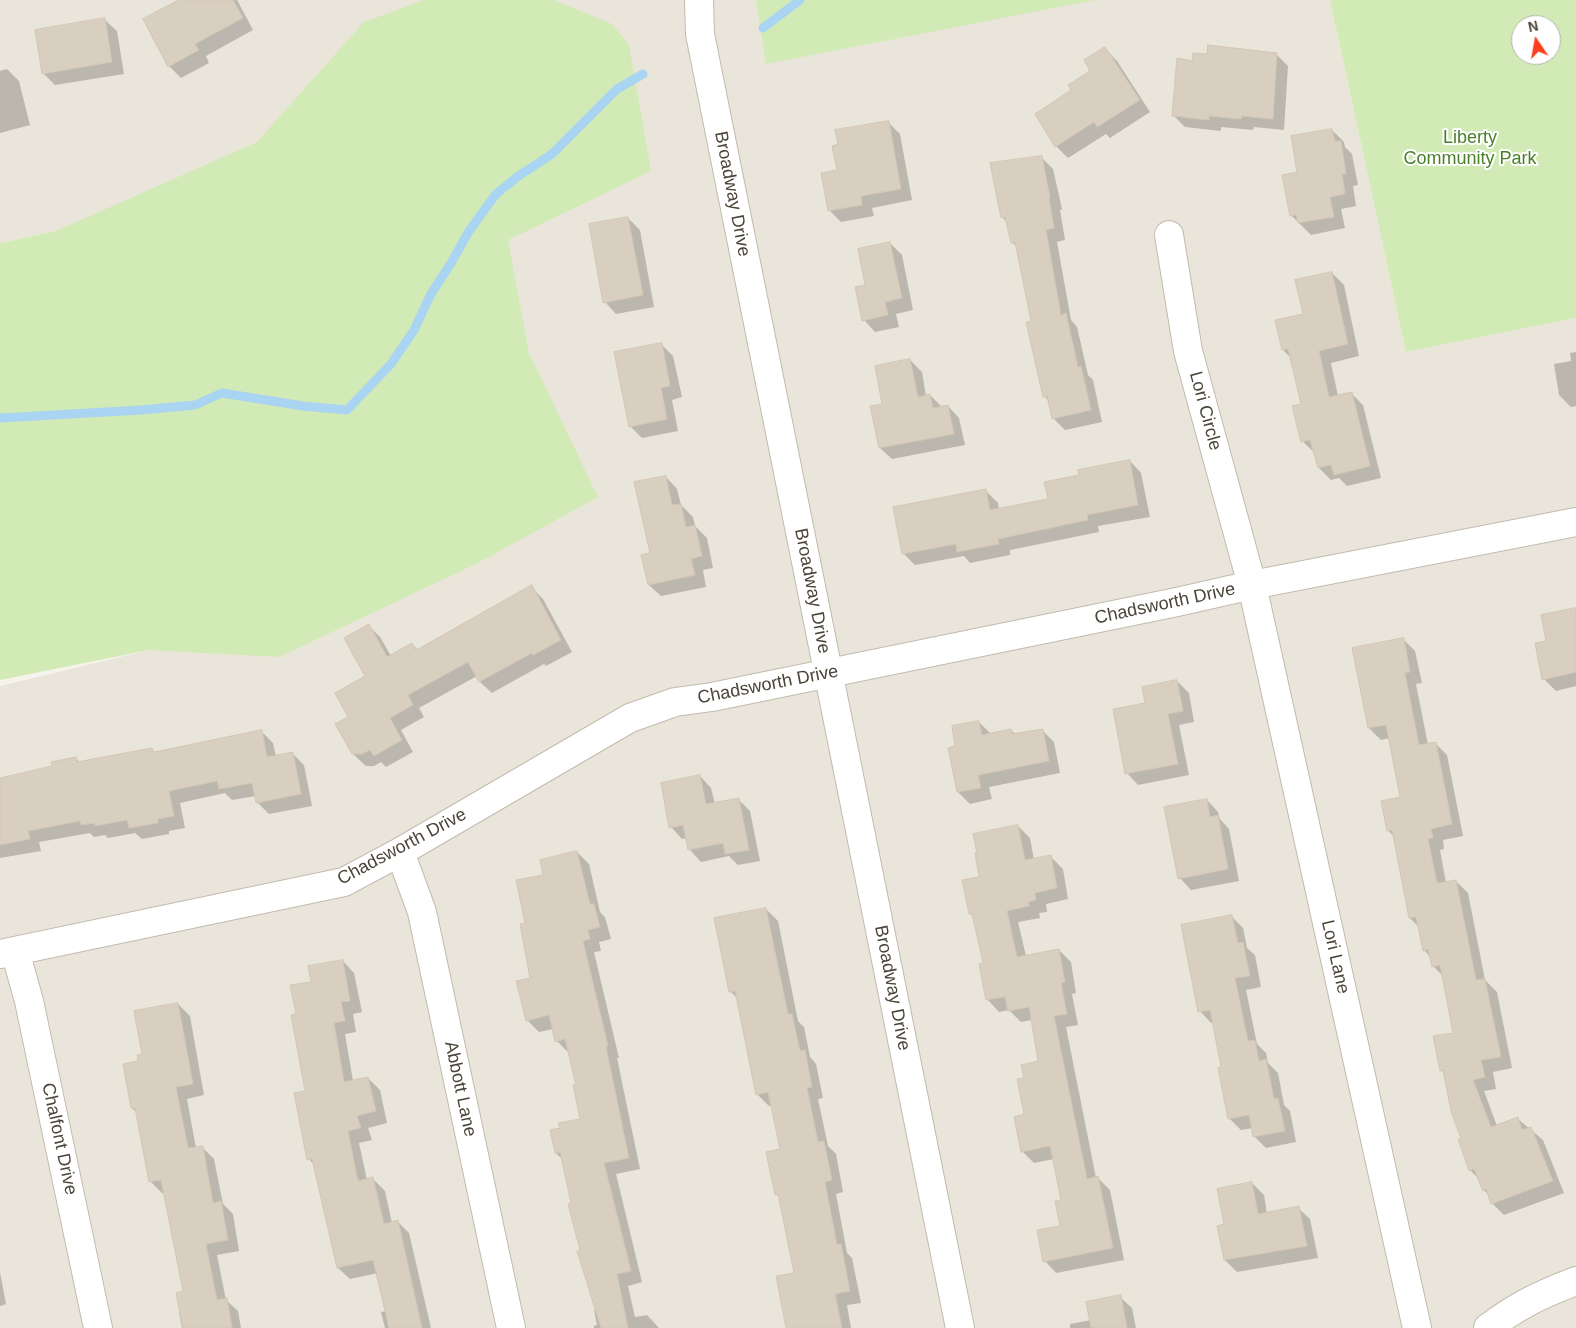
<!DOCTYPE html>
<html>
<head>
<meta charset="utf-8">
<style>
  body { margin:0 }
  #map { position:relative; width:1576px; height:1328px; overflow:hidden; background:#f6f3ec; font-family:Arial,sans-serif }
  canvas { display:block }
  .north { position:absolute; left:1511px; top:15px; width:50px; height:50px; box-sizing:border-box; background:#fff; border:1px solid #b7b4b0; border-radius:50%; rotate:348deg; font-size:14px; font-weight:700; line-height:20px; text-align:center; color:#4b4439 }
  .north::after { content:''; display:block; margin:auto; width:18px; height:22px; background:#fc3f1d; clip-path:polygon(50% 0,100% 100%,50% 72%,0 100%) }
</style>
</head>
<body>
<div id="map">
<canvas width="1576" height="1328"></canvas>
<div class="north">N</div>
</div>
<script>
const context = document.querySelector('canvas').getContext('2d');
context.lineJoin = 'round';
function fill(path, color) { context.fillStyle = color; context.fill(path, 'evenodd'); }
function trace(path, color, width, dash) { context.strokeStyle = color; context.lineWidth = width; context.lineCap = dash ? 'butt' : 'round'; context.setLineDash(dash || []); context.stroke(path); }
function label(font, color, halo, rows, align = 'center') {
  context.font = font + ' Arial,sans-serif'; context.lineWidth = 4; context.setLineDash([]); context.textBaseline = 'middle'; context.strokeStyle = halo; context.fillStyle = color; for (const [text, x, y, turn = 0] of rows) {
    context.save(); context.translate(x, y); context.rotate((+turn || 0) * Math.PI / 180); context.textAlign = isNaN(turn) ? turn : align; if (halo) context.strokeText(text, 0, 0); context.fillText(text, 0, 0); context.restore();
  }
}
fill(new Path2D(`
  M0,0h1330l76,352 170,-34v1010h-1576v-642l149,-36 -93,-419 -56,12z`), '#eae5da');
fill(new Path2D(`
  M424,0h130l58,24 17,21 22,126 -143,69 21,113 69,144 -122,67 -197,93 -130,-7 -149,30v-437l56,-12 201,-89 107,-120z
  M756,0h339l-329,64z
  M1330,0h246v318l-170,34zM1521,25h30v30h-30z`), '#d2eab5');
fill(new Path2D(`
  M181,0h56l16,30 -47,26 3,7 -28,15 -12,-12z
  M105,20l12,11 7,43 -69,11 -12,-12z
  M1105,49l12,12 33,51 -40,26 -4,-4 -38,24 -12,-12 -19,-31 35,-24 20,-20z
  M1276,54l12,12 -4,64 -30,-3 -1,3 -32,-3v4l-36,-4 -12,-12 20,-53z
  M7,69l12,12 11,44 -30,8v-62z
  M888,122l12,12 12,66 -40,8 2,8 -33,6 -12,-12 9,-39z
  M1332,130l12,12 1,5 7,7 6,31 -5,1 3,20 -15,3 4,19 -34,7 -20,-20 8,-42z
  M1041,157l12,12 9,40 -2,1 5,30 -8,2 14,78 6,7 11,48 5,5 9,42 -37,8 -12,-12 -3,-16 -6,-6 -12,-74 -15,-75 -5,-5 -4,-19 -6,-6z
  M628,218l12,12 14,77 -38,7 -11,-12z
  M890,243l12,12 11,55 -17,4 3,13 -24,5 -11,-12 3,-34z
  M1332,273l12,12 15,71 -28,7 7,33 13,-3 12,12 18,73 -34,8 -8,-8 -8,2 -12,-12 -4,-15 -13,-12v-36l-11,-47 -8,-8z
  M661,344l12,12 9,41 -10,3 6,31 -36,7 -12,-12z
  M1576,352v54l-5,1 -12,-12 -5,-31 17,-3 -1,-8z
  M910,360l12,12 4,24 4,-1 12,12 6,-1 11,12 6,27 -73,14 -12,-11 3,-43z
  M1130,461l11,12 9,44 -52,9 1,6 -89,18v5l-40,8 -6,-7 -49,9 -12,-12 83,-62 12,12 1,7 50,-10 31,-24z
  M666,477l11,12 4,16 12,12 2,9 12,12 6,30 -10,2 3,17 -45,9 -12,-11 2,-31z
  M531,587l12,12 29,53 -26,14 -2,-2 -52,29 -12,-11 -3,-6 -58,32 5,9 -23,13 12,22 -27,15 -5,-5 -7,4h-8l-13,-12 -3,-37 17,-40 1,-52 12,12 11,19 21,-12 6,6z
  M1576,609v77l-20,5 -12,-12 4,-37z
  M1403,639l12,12 7,32 -6,1 12,61 7,-2 12,12 16,81 -20,4 1,9 -4,1 6,33 10,-2 12,12 17,87 12,12 15,76 -19,4 3,17 -12,2 13,35 21,-7 25,21 21,53 -60,22 -12,-12 -2,-6 -6,-7 -4,-10 -10,-10 -25,-96 -4,-4 13,-36 -11,-58 -10,-10 -2,-8 -7,-8 -5,-23 -9,-9 -16,-81 -6,-7 14,-32 -12,-60 -9,2 -12,-12z
  M1177,681l12,12 5,29 -15,3 10,50 -51,10 -11,-12 19,-69z
  M979,722l12,12 20,-4 5,5 26,-5 12,12 6,31 -71,14 3,12 -22,5 -12,-12 -1,-45z
  M261,731l12,12 3,13 16,-3 12,12 8,41 -43,8 -12,-12 -1,-6 -24,4 -7,-7 -45,10 5,25 -16,3v3l-27,5 -7,-6 -27,5 -3,-3 -11,2 -4,-4 -51,9 2,9 -41,7v-79l53,-12 23,-9 4,5 72,-13 3,2z
  M700,776l11,12 4,16 23,-5 12,12 10,50 -22,4 -9,-9 -28,6 -11,-12 -3,-12 -5,1 -11,-12z
  M1207,800l11,12 2,7 9,10 10,52 -48,9 -11,-12z
  M1018,826l12,12 4,22 17,-3 12,12 5,30 -22,5 1,8 -8,1 1,5 -22,4 8,34 33,-6 12,12 5,31 -4,1 6,31 -12,2 30,151h2l12,12 14,70 -68,13 -11,-12 16,-34 1,-26 -8,-42 -20,4 -12,-12 4,-36v-36l14,-17 -8,-42 -11,2 -12,-12 -10,2 -11,-12 -7,-35 3,-1 -10,-47 -4,-4 11,-35z
  M577,852l12,12 11,48 5,5 6,22 -12,3 2,9 -7,1 25,106h-2l23,111 -24,5 26,108 -14,4 7,31 12,-2 12,13h-65v-2l3,-1 -3,-15h3l-15,-59 -19,-91 -7,-7 -4,-22 29,-11 -4,-34 -8,-33 -12,-12 -4,-12 -14,3 -12,-12 5,-41 -6,-55 18,-48z
  M766,909l12,12 20,100 6,6 6,30 6,7 7,34 -5,1 10,47 8,8 7,38 -7,2 11,59 5,5 9,45 -14,2 4,23h-63l7,-54 -15,-76 -4,-4 6,-44 -10,-45 -3,1 -12,-12 -19,-95 -8,-8z
  M1231,916l12,12 4,20 8,7 6,32 -15,3 11,54 9,9 2,10 10,10 6,32 6,6 6,31 -30,6 -12,-12 -1,-8 -12,2 -12,-12 -7,-50 -8,-45h-3l-11,-12z
  M343,961l11,12 8,39 -9,2 3,18 -11,2 8,47 15,-3 12,12 7,33 -19,5 4,12 -13,3 8,37 6,-1 12,12 7,32 5,-2 12,12 22,95h-46l-4,-16 5,-1 -8,-38 -28,6 -12,-11 -23,-102 -6,-7 -3,-67 -9,-77 15,-32z
  M178,1004l12,12 14,79 -17,4 9,49 6,-1 12,12 9,45 10,10 6,37 -22,4 9,45 12,11 3,17h-59l-3,-15h2l3,-21 -19,-99h-3l-12,-12 -13,-68 -5,-5 7,-46z
  M1252,1183l12,12 3,19 31,-6 12,11 8,39 -81,14 -12,-12 -6,-33 7,-2z
  M0,1272l6,32 -6,2z
  M1120,1297l12,11 4,20h-66v-4l21,-4z`), '#0003');
trace(new Path2D(`
  M763,28l37,-28
  M0,418l141,-8 54,-5 27,-12 81,13 44,4 44,-46 23,-34 17,-36 20,-31 18,-32 27,-37 21,-17 35,-23 65,-65 26,-15`), '#a9d4f2', 9);
const building = new Path2D(`
  M179,0h54l10,18 -48,26 4,6 -31,17 -25,-48z
  M105,18l7,44 -70,12 -7,-44z
  M1208,45l69,8 -4,66 -31,-3 -1,3 -32,-3v4l-37,-4 5,-58 15,3 1,-8 14,1z
  M1105,47l35,53 -43,27 -3,-5 -39,25 -20,-33 36,-24 -3,-5 22,-14 -6,-11z
  M889,121l12,68 -40,7 1,9 -34,6 -7,-38 16,-3 -5,-24 6,-2 -3,-14z
  M1332,129l3,12h6l5,33h-4l3,20 -15,3 4,20 -36,6 -2,-8 -6,1 -8,-41 15,-3 -6,-36z
  M1042,156l8,42h-1l5,30 -8,2 15,85 5,-2 12,54 3,-1 10,44 -39,9 -5,-23 -4,1 -17,-75 5,-1 -16,-79 -4,1 -6,-26 -4,1 -11,-55z
  M628,217l15,78 -40,8 -14,-79z
  M890,242l12,56 -17,4 3,13 -26,6 -7,-34 10,-2 -7,-36z
  M1332,272l16,72 -29,7 10,46 23,-5 18,74 -36,9 -3,-10 -13,3 -8,-28 -9,2 -9,-36 9,-2 -13,-55 -6,1 -7,-30 28,-6 -8,-34z
  M662,343l8,43 -9,2 6,31 -38,8 -15,-75z
  M910,359l8,38 12,-3 3,14 15,-3 6,29 -75,14 -9,-42 12,-2 -7,-38z
  M1130,460l8,45 -51,10 1,5 -90,19 1,5 -42,8 -1,-8 -54,10 -9,-47 93,-18 4,21 58,-11 -4,-17 35,-7 -1,-5z
  M666,476l6,29 9,-1 5,23 9,-2 7,31 -11,3 4,16 -47,10 -7,-30 9,-2 -16,-71z
  M532,585l29,55 -28,15 -1,-2 -53,29 -11,-20 -60,33 5,10 -23,13 12,22 -28,16 -4,-6 -8,4h-10l-17,-30 13,-7 -13,-24 30,-17 -21,-38 25,-14 18,33 25,-14 4,7z
  M1576,608v64l-34,8 -7,-37 11,-2 -5,-26z
  M1404,638l6,34 -5,1 14,72 17,-3 16,82 -21,5 2,9 -5,1 9,44 19,-3 20,100 9,-1 16,78 -20,3 4,17 -12,3 18,47 27,-10 4,13 9,-3 22,54 -62,23 -5,-15 -3,2 -9,-22 -5,2 -11,-32h3l-10,-28 -8,-41 -3,1 -7,-35 20,-3 -13,-68 -8,2 -4,-18 -5,2 -7,-34 -7,1 -17,-88 -5,1 -6,-30 19,-4 -14,-72 -18,3 -16,-80z
  M1177,680l6,31 -15,3 10,50 -53,10 -12,-65 32,-6 -3,-16z
  M979,721l3,14 29,-6 1,5 31,-5 6,32 -71,14 3,13 -24,4 -9,-44 7,-2 -3,-20z
  M262,730l5,27 26,-5 8,42 -45,9 -4,-20 -33,6 -2,-8 -48,10 5,25 -16,3v4l-29,5 -2,-8 -32,6 -1,-3 -13,2 -1,-4 -52,10 2,8 -30,6v-67l52,-12 -1,-4 25,-5 1,5 75,-14 1,4z
  M700,775l6,29 33,-6 10,52 -24,4 -2,-11 -35,7 -5,-25 -14,3 -8,-45z
  M1207,799l3,18 8,-2 10,54 -50,10 -14,-72z
  M1018,825l7,35 26,-5 6,33 -22,5 1,7 -8,2 1,4 -22,5 10,46 42,-8 6,33 -4,1 6,31 -13,2 33,163 11,-3 15,72 -70,14 -6,-32 23,-4 -5,-25 6,-1 -11,-54 -29,6 -7,-35 10,-3 -7,-35 7,-1 -3,-13 17,-4 -9,-54 -21,4 -3,-14 -19,3 -7,-36 4,-1 -11,-49h-3l-7,-34 17,-3 -4,-24h2l-4,-19z
  M577,851l13,53h4l6,23 -12,3 2,9 -7,2 25,105 -2,1 23,111 -25,5 27,108 -14,3 11,54h-27l-24,-77 3,-1 -12,-46 3,-1 -11,-51 -5,1 -5,-23 10,-2 -2,-5 22,-4 -7,-34h3l-11,-46 -10,3 -6,-27 -23,6 -10,-40 14,-3 -10,-54 5,-1 -9,-43 27,-5 -3,-15z
  M766,908l22,106h4l8,37 5,-1 7,37 -5,1 11,54 6,-1 8,39 -7,2 12,63 4,-1 9,47 -15,3 7,34h-56l-10,-52 18,-3 -16,-79 -3,1 -9,-43 14,-3 -12,-57 -12,3 -21,-104 -6,1 -15,-74z
  M1232,915l6,28 5,-1 7,34 -15,2 13,63 7,-1 4,21 7,-2 8,40 4,-1 7,33 -32,6 -4,-22 -21,4 -10,-51 3,-1 -11,-57 -12,2 -17,-87z
  M343,960l7,41 -9,1 4,19 -11,2 10,59 24,-5 8,34 -19,5 4,12 -13,3 10,50 15,-4 11,47 14,-4 24,108h-33l-16,-68 -36,8 -25,-109 -5,1 -13,-67 11,-2 -14,-76 5,-1 -6,-29 21,-3 -3,-16z
  M178,1003l15,81 -17,3 12,61 15,-2 10,57 8,-2 7,39 -22,4 11,56 10,-2 5,30h-49l-7,-35 7,-2 -22,-111 -12,2 -14,-74h-4l-8,-44 15,-3 -1,-6 5,-1 -8,-43z
  M1252,1182l6,32 41,-8 8,40 -83,14 -7,-34 7,-2 -7,-35z
  M1121,1295l6,33h-36l-5,-26z`);
fill(building, '#d8cfc1');
trace(building, '#d3c7b4', 1);
const street = new Path2D(`
  M699,0l1,34 260,1294
  M1169,235l19,116 64,234 165,743
  M400,852l22,60 89,416
  M15,951l14,50 69,327
  M0,954l344,-72 56,-30 230,-134 45,-16 37,-5 465,-95 75,-17 324,-63
  M1488,1328c29,-22 53,-34 88,-47`);
trace(street, '#c2bbae', 30);
trace(street, '#fff', 28);
label('18px', '#4a7f2a', '#fff', [
  ["Liberty",1470,138],
  ["Community Park",1470,159]
]);
label('18px', '#4b4439', '#fff', [
  ["Broadway Drive",732,194,79],
  ["Lori Circle",1205,411,75],
  ["Broadway Drive",812,591,79],
  ["Chadsworth Drive",1165,604,-12],
  ["Chadsworth Drive",768,685,-11],
  ["Chadsworth Drive",402,847,-28],
  ["Lori Lane",1335,957,77],
  ["Broadway Drive",892,988,79],
  ["Abbott Lane",460,1089,78],
  ["Chalfont Drive",59,1139,78]
]);
</script>
</body>
</html>
